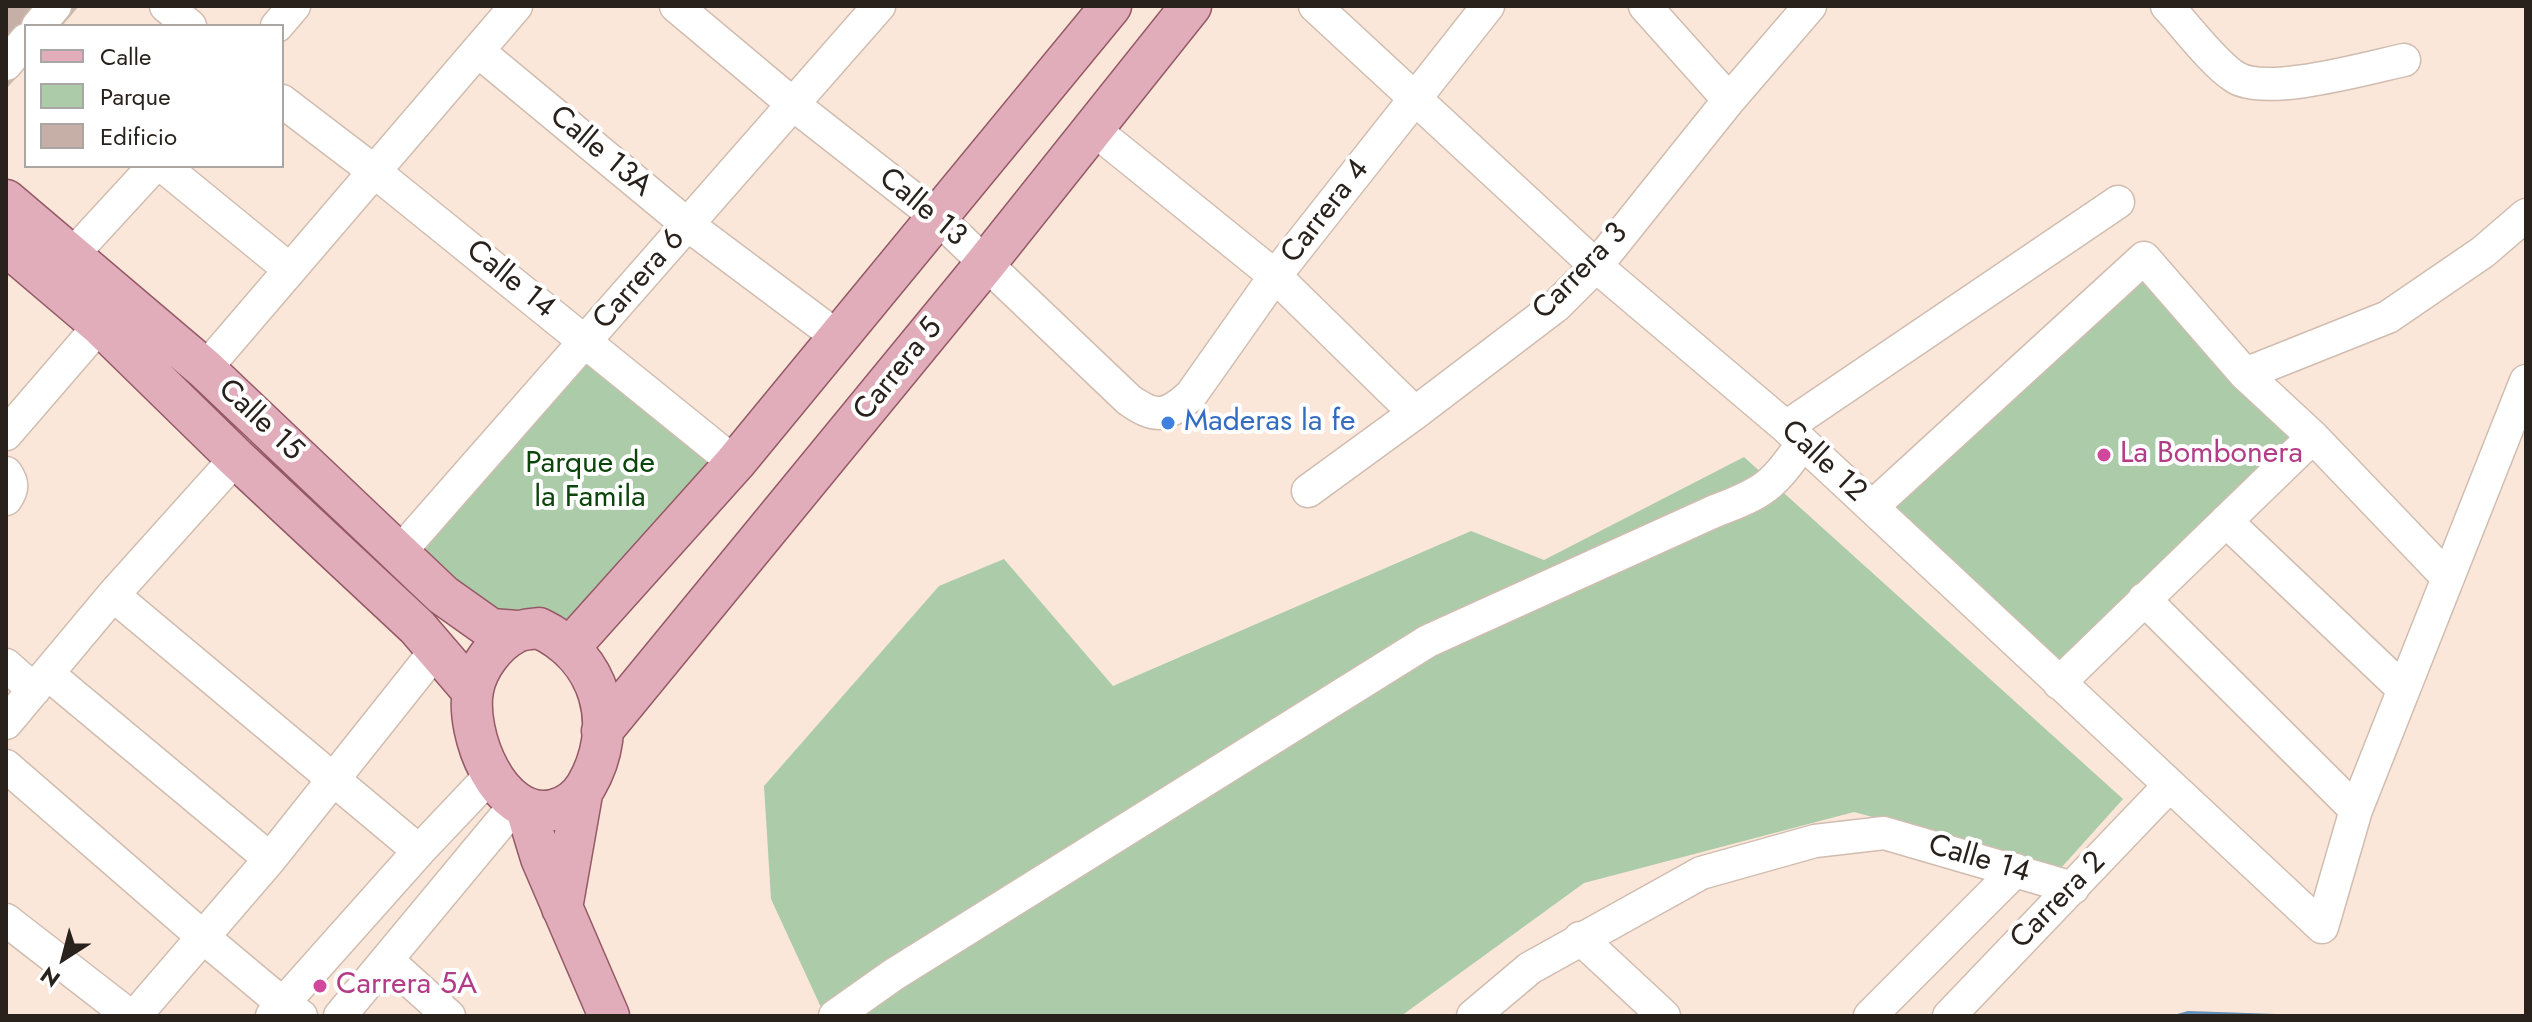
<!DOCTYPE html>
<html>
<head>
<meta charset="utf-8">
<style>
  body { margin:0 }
  #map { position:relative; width:2532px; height:1022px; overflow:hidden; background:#fae7d9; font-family:Jost,sans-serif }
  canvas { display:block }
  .frame { position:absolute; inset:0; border:8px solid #28211c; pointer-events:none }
  .legend { position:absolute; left:24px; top:24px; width:260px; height:144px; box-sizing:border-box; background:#fff; border:2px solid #a9a6a4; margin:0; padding:10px 14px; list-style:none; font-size:24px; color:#28211c }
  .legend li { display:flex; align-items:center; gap:16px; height:40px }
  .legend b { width:40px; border:2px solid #a9a6a4 }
  .north { position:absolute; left:24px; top:918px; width:80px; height:80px; -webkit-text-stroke:6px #fff; paint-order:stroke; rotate:216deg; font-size:22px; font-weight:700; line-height:32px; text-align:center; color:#28211c }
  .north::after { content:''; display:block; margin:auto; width:28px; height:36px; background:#28211c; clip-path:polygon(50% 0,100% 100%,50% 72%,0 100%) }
</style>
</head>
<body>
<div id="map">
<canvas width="2532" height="1022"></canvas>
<div class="frame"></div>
<ul class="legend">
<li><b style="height:10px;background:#e2adbb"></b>Calle</li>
<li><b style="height:22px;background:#abcba9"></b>Parque</li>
<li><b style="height:22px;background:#c5afa7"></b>Edificio</li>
</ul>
<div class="north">N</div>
</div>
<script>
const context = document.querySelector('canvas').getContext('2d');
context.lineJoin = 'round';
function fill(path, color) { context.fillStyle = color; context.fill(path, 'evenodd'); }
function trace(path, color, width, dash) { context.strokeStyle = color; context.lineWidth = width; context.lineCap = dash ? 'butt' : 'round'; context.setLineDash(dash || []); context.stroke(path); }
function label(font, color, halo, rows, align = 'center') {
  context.font = font + ' Jost,sans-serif'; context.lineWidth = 8; context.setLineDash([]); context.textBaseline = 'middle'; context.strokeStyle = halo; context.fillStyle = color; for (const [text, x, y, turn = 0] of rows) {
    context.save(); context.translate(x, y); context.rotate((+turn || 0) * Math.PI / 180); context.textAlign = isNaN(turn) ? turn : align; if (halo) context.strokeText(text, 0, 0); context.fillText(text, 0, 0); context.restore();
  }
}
fill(new Path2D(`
  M2145,265l149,178 -237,226 -180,-161z
  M586,342l149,121 -165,184 -53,-16 -118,-78z
  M1744,457l379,342 -62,69 -207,-56 -270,71 -183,133h-576l-54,-117 -7,-113 175,-200 65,-27 109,127 358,-155 73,29z`), '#abcba9');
fill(new Path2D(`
  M2188,1011l88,3 9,2h-115z`), '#6892ba');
fill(new Path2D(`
  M6,6h73l-17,20h-36v41l-20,22z`), '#0003');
fill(new Path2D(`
  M6,6h37l-37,42z`), '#c5afa7');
const minor = new Path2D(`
  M166,6l24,20
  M676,6l118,99 144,113 191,182c27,19 38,17 62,-5l84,-119 213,-270
  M1315,6l281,260 190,161 536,500 34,-117 170,-429
  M1645,6l84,94
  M2167,6c19,20 47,58 68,71 31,20 132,-9 169,-17
  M38,26l17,-20
  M277,26l17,-20
  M478,51l210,174 151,113
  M6,64l20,-24
  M282,101l93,71 360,291
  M1092,128l183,148 140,137
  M163,166l126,103
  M73,254l81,-88
  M205,369l311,-363
  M2245,374l143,-57 95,-65 43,-37
  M1786,427l332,-225
  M6,434l94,-109
  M6,473c7,10 7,16 0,26
  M1308,491l107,-78 142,-108 39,-39 133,-166 81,-94
  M1872,507l272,-249 101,116 68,63 134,140
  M2226,521l177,168
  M399,553l480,-547
  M113,595l306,256
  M2144,599l212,211
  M6,665l28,25
  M48,674l222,185
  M2059,683l254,-246
  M6,723l107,-128 123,-137
  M6,766l197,171 80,67 18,12
  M6,920l124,96
  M1580,938l84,78
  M387,960l62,56
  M135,1016l135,-157 167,-210
  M272,1016l147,-165 72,-76
  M340,1016l176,-212
  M835,1016l58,-41 535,-334 287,-130c51,-19 57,-25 88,-68
  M1473,1016l57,-48 171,-95 114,-32 69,-8 189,55
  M1870,1016l146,-146
  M1949,1016l220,-230`);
const major = new Path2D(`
  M6,200l199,169 238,226 48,34 26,2
  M6,245l94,80 136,133 181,169 55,64
  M539,628c62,29 82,98 47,158 -8,13 -19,21 -33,24 -55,11 -88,-77 -80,-120 4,-22 22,-47 42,-57 7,-4 16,-4 24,-5z
  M570,647l165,-184 376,-457
  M602,731l384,-468 205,-257
  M526,809l15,49 68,158
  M562,908l20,-114`);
trace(minor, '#d0bdb0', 35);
trace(major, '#955966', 43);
trace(minor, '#fff', 32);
trace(major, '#e2adbb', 40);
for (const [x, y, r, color] of [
  [1168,423,8,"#3f7fe0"],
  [2104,455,8,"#d1479c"],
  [320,986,8,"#d1479c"]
]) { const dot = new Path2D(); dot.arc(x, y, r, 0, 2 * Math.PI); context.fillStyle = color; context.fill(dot); trace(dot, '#fff', 3); }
label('30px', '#28211c', '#fff', [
  ["Calle 13A",600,152,40],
  ["Calle 13",922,208,40],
  ["Carrera 4",1326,212,-52],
  ["Carrera 3",1581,272,-46],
  ["Calle 14",510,280,39],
  ["Carrera 6",640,280,-49],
  ["Carrera 5",899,370,-51],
  ["Calle 15",260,421,43],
  ["Calle 12",1823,462,43],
  ["Calle 14",1979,860,16],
  ["Carrera 2",2059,901,-46]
]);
label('30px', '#366cbe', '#fff', [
  ["Maderas la fe",1184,423]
], 'left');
label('30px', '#b23c85', '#fff', [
  ["La Bombonera",2120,455],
  ["Carrera 5A",336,986]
], 'left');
label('30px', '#0b450b', '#fff', [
  ["Parque de",590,465],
  ["la Famila",590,499]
]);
</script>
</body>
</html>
